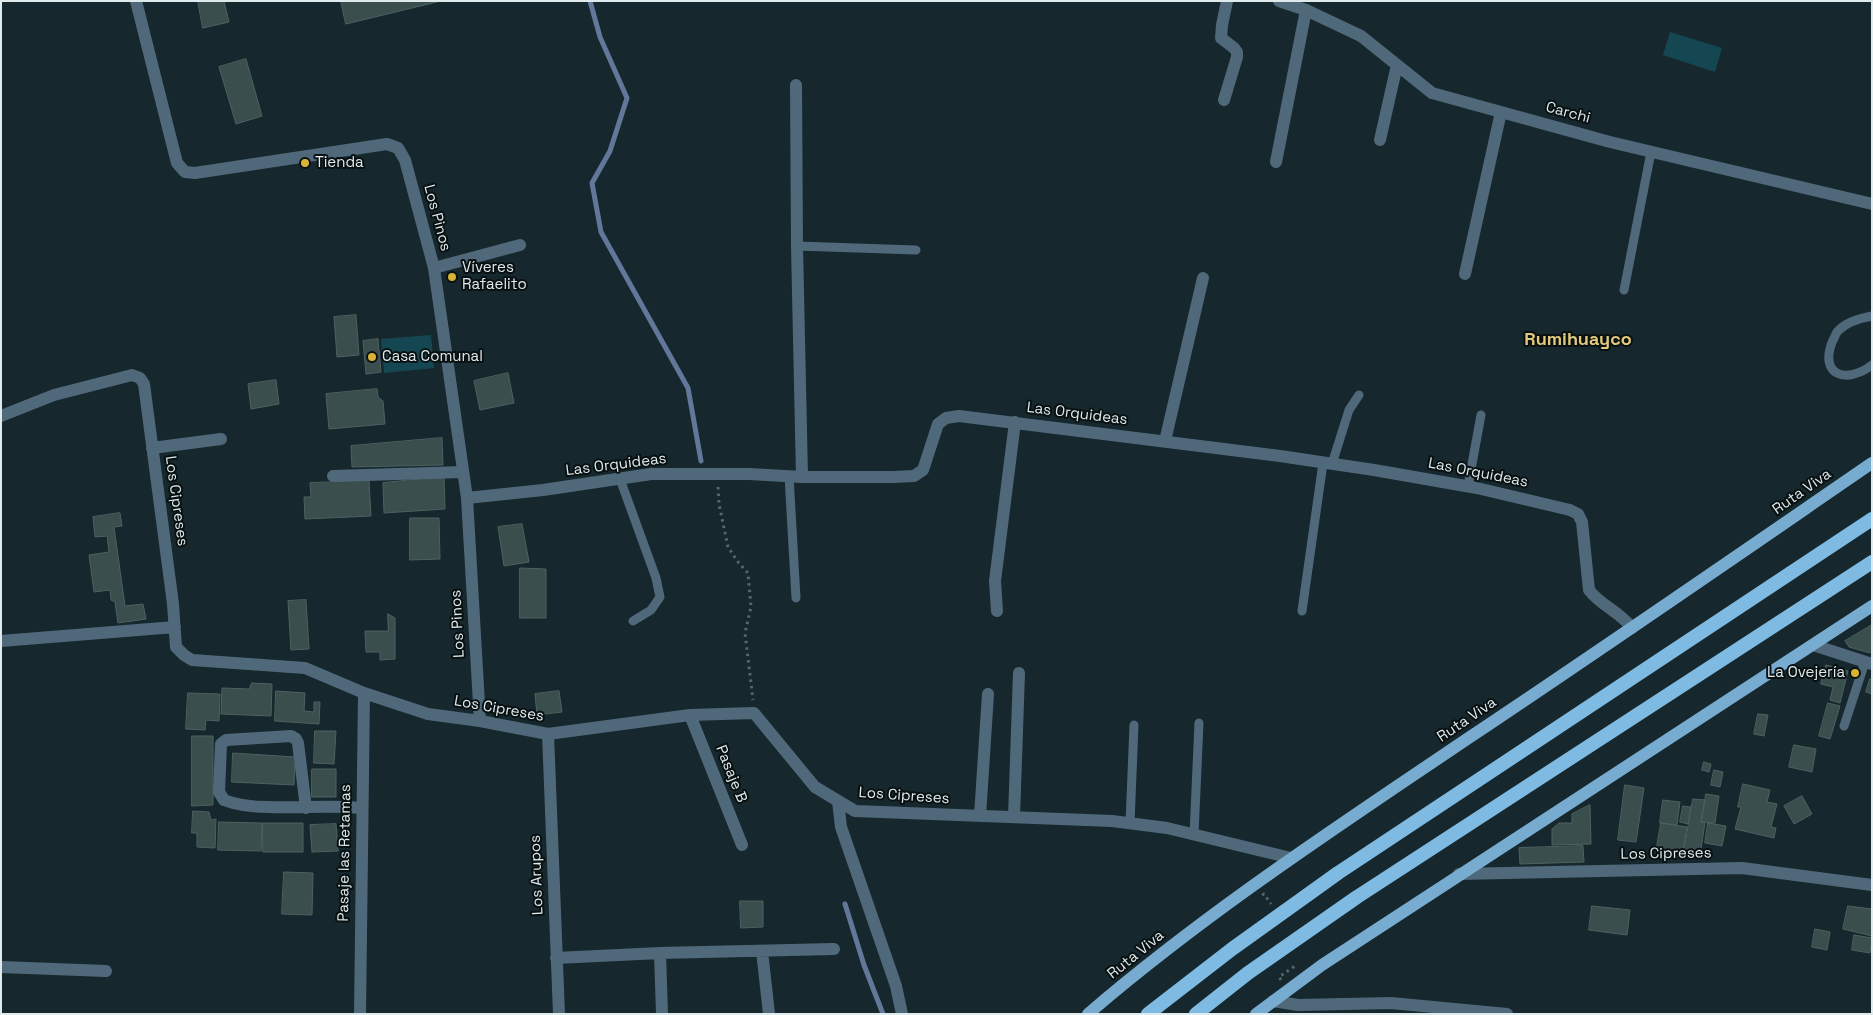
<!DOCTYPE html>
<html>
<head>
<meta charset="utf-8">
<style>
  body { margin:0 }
  #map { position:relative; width:1873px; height:1015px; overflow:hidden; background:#16282d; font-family:"Space Grotesk",sans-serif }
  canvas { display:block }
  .frame { position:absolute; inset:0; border:2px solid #dfeaed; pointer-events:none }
</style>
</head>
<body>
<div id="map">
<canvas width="1873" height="1015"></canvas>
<div class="frame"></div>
</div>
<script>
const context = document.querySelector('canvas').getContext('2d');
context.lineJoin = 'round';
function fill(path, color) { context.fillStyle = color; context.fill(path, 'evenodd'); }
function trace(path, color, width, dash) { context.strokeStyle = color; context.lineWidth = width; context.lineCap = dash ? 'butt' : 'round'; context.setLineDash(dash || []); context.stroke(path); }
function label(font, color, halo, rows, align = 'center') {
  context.font = font + ' "Space Grotesk",sans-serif'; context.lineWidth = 4; context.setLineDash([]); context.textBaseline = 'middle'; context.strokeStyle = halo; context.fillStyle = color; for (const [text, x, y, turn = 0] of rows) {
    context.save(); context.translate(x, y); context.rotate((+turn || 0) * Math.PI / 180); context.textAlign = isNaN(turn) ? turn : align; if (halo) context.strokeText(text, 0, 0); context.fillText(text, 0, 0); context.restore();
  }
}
fill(new Path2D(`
  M1670,32l52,16 -7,24 -52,-17z
  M431,335l3,33 -50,5 -3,-34z`), '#144752');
trace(new Path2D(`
  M590,1l10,36 27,61 -17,53 -18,32 9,49 87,156 13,73
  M845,904l19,61 19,49`), '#63779b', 5);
const building = new Path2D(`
  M198,1h26l5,21 -26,6z
  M341,1h100l-95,23z
  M246,59l16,57 -26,8 -17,-57z
  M356,315l3,40 -22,2 -3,-40z
  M378,339l3,33 -15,2 -3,-33z
  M508,373l6,30 -34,7 -6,-29z
  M276,380l3,24 -28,5 -3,-25z
  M377,389l1,8 5,4 2,23 -56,5 -3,-35z
  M442,438l1,27 -91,2 -1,-21z
  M444,477l1,32 -61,4 -1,-30z
  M369,481l2,35 -66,3 -1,-22h7l-1,-14z
  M120,513l2,13 -8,1 11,79 18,-2 3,15 -28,4 -3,-21 -4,-2 -1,-10 -16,2 -5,-37 20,-3 -2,-16 -12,1 -2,-20z
  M410,518h29l1,41 -30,1z
  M522,524l7,38 -25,4 -6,-39z
  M520,568l26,1v49h-26z
  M306,600l3,49 -18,1 -3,-49z
  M388,614l7,4v41l-15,1v-8h-14l-1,-21h23z
  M1872,625v25l-2,3 -21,-6 -4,-6z
  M1826,665l22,6 -8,32 -10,-3 3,-13 -12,-3z
  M1870,679h2v15l-6,-2z
  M252,683l20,1 -1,32 -50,-2 1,-26 27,1z
  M276,691l29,2 -1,18 10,1v-10h6l-1,22 -44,-3z
  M559,691l3,21 -25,3 -2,-21z
  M188,693l32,1 -1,27 -13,-1 -1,10 -19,-1z
  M1828,703l12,3 -10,33 -11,-3z
  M1758,714l10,1 -4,21 -10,-2z
  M315,731h21l-2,33 -20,-1z
  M192,736h21v69l-21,1z
  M1794,745l22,4 -4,23 -23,-5z
  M233,753l62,4 -1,28 -62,-3z
  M1704,762l7,2 -2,8 -7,-2z
  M312,769h24v28h-24z
  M1714,770l9,2 -3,15 -9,-2z
  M1743,784l27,6 -3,12 10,2 -6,23 5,1 -2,10 -39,-9 6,-22h-3z
  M1625,785l19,3 -8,54 -18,-2z
  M1706,794l13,2 -4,27 -13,-1z
  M1802,796l10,18 -18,10 -10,-18z
  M1693,799l12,1 -4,22 4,1 -5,32 -16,-2z
  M1663,800l17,2 -3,23 -17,-2z
  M1590,805l1,39 -39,1v-16l7,-6h13v-9z
  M1683,806l8,1 -3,17 -8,-2z
  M193,811l16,1 2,8 5,-1 -1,29 -18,-1v-14h-5z
  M219,822l43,1 -1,28 -43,-1z
  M263,823h40v29h-40z
  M1661,823l26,4 -5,30 -26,-4z
  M1708,823l18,3 -4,20 -17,-3z
  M336,824l2,27 -26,1 -2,-27z
  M1583,846l1,16 -64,2 -1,-16z
  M284,872l29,1 -1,42 -30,-1z
  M740,901h23v26l-22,1z
  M1592,906l38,4 -3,25 -38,-5z
  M1848,906l24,3v27l-29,-7z
  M1815,929l15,3 -3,18 -15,-3z
  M1854,935l18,3 -2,15 -18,-3z`);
fill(building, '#3a4e4d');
trace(building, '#4d6260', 1);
trace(new Path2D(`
  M718,487l1,17 9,43 10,15 10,11 3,34 -6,26 8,67
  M1262,895l2,-1 7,10
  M1281,980l-2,-3 16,-11`), '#57676b', 3, [2.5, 4]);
trace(new Path2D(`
  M797,246l119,4
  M1624,290l27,-138
  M1872,316c-11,2 -25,6 -33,14 -3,2 -4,7 -6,10 -15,35 13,45 39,25
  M1332,464l17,-54 10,-15
  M789,476l7,122
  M620,479l36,99 4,19 -9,13 -18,11
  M1468,486l13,-71
  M1302,611l21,-148
  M1844,726l21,-64
  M1130,823l4,-98
  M1194,834l5,-111`), '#50697a', 9);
trace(new Path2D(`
  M136,1l41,162 8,9 10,1 192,-29 11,4 7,12 29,108 33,230 13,223
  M1279,1l27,9 55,26 71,57 178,49 262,62
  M796,85l1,161 5,231
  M1224,100l13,-43v-5l-3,-4 -13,-10 1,-13 5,-24
  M1380,140l17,-75
  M1276,162l30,-152
  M434,268l86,-23
  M1465,274l36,-162
  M1,416l53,-21 78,-20 8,3 4,6 29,220 3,43 8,8 8,5 113,8 59,25 64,21 52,7 68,13 142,-19 64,-2 61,74 40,24 257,10 55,7 124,30
  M1165,441l38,-163
  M152,448l69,-9
  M333,476l130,-4
  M467,498l76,-8 108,-16h98l53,3h91l21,-1 9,-6 15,-46 8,-6 13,-2 321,40 94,14 103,18 93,22 8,4 4,8 7,68c12,16 30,21 43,38
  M997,611l-2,-30 20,-159
  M1,641l174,-14
  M1813,645l59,19
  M690,715l52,130
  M548,734l11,280
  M838,801l3,26 55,159 6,28
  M306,808l-8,-65 -2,-4 -5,-3 -65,4 -5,4 -2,48 5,8c15,6 30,7 45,7 31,1 62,-2 93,1
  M980,816l8,-122
  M1014,817l5,-144
  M1459,874l283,-6 130,17
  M762,951l7,63
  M660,953l2,61
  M556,958l104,-5 174,-4
  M1,967l105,4
  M1273,1001l25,4 93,-2 116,11
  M360,1014l4,-321`), '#50697a', 12);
trace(new Path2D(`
  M1088,1014c120,-103 252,-189 382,-277 135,-90 268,-182 402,-274
  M1256,1014l66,-49 550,-359`), '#77acd0', 12);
trace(new Path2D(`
  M1148,1014l84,-65 106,-76 534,-354
  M1196,1014l52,-41 109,-76 515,-335`), '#7ebae2', 14);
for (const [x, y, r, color] of [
  [305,163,5,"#d9b434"],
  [452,277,5,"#d9b434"],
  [372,357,5,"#d9b434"],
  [1855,673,5,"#d9b434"]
]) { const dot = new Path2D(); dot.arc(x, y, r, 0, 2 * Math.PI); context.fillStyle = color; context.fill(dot); trace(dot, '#081012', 2); }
label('15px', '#dfeaed', '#081012', [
  ["Carchi",1568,113,15],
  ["Los Pinos",437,218,75],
  ["Las Orquideas",1077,414,7],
  ["Las Orquideas",616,465,-7],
  ["Las Orquideas",1478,473,11],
  ["Ruta Viva",1802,492,-35],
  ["Los Cipreses",176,501,82],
  ["Los Pinos",458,624,-93],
  ["Los Cipreses",499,709,10],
  ["Ruta Viva",1467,720,-34],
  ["Pasaje B",731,774,68],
  ["Los Cipreses",904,796,4],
  ["Pasaje las Retamas",345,853,-89],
  ["Los Cipreses",1666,854,-1],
  ["Los Arupos",537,875,-92],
  ["Ruta Viva",1136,955,-39]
]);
label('15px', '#dfeaed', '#081012', [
  ["Tienda",315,163],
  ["Víveres",462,268],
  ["Rafaelito",462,285],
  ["Casa Comunal",382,357],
  ["La Ovejería",1845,673,"right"]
], 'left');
label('bold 18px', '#e2c97c', '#081012', [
  ["Rumihuayco",1578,340]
]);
</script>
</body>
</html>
